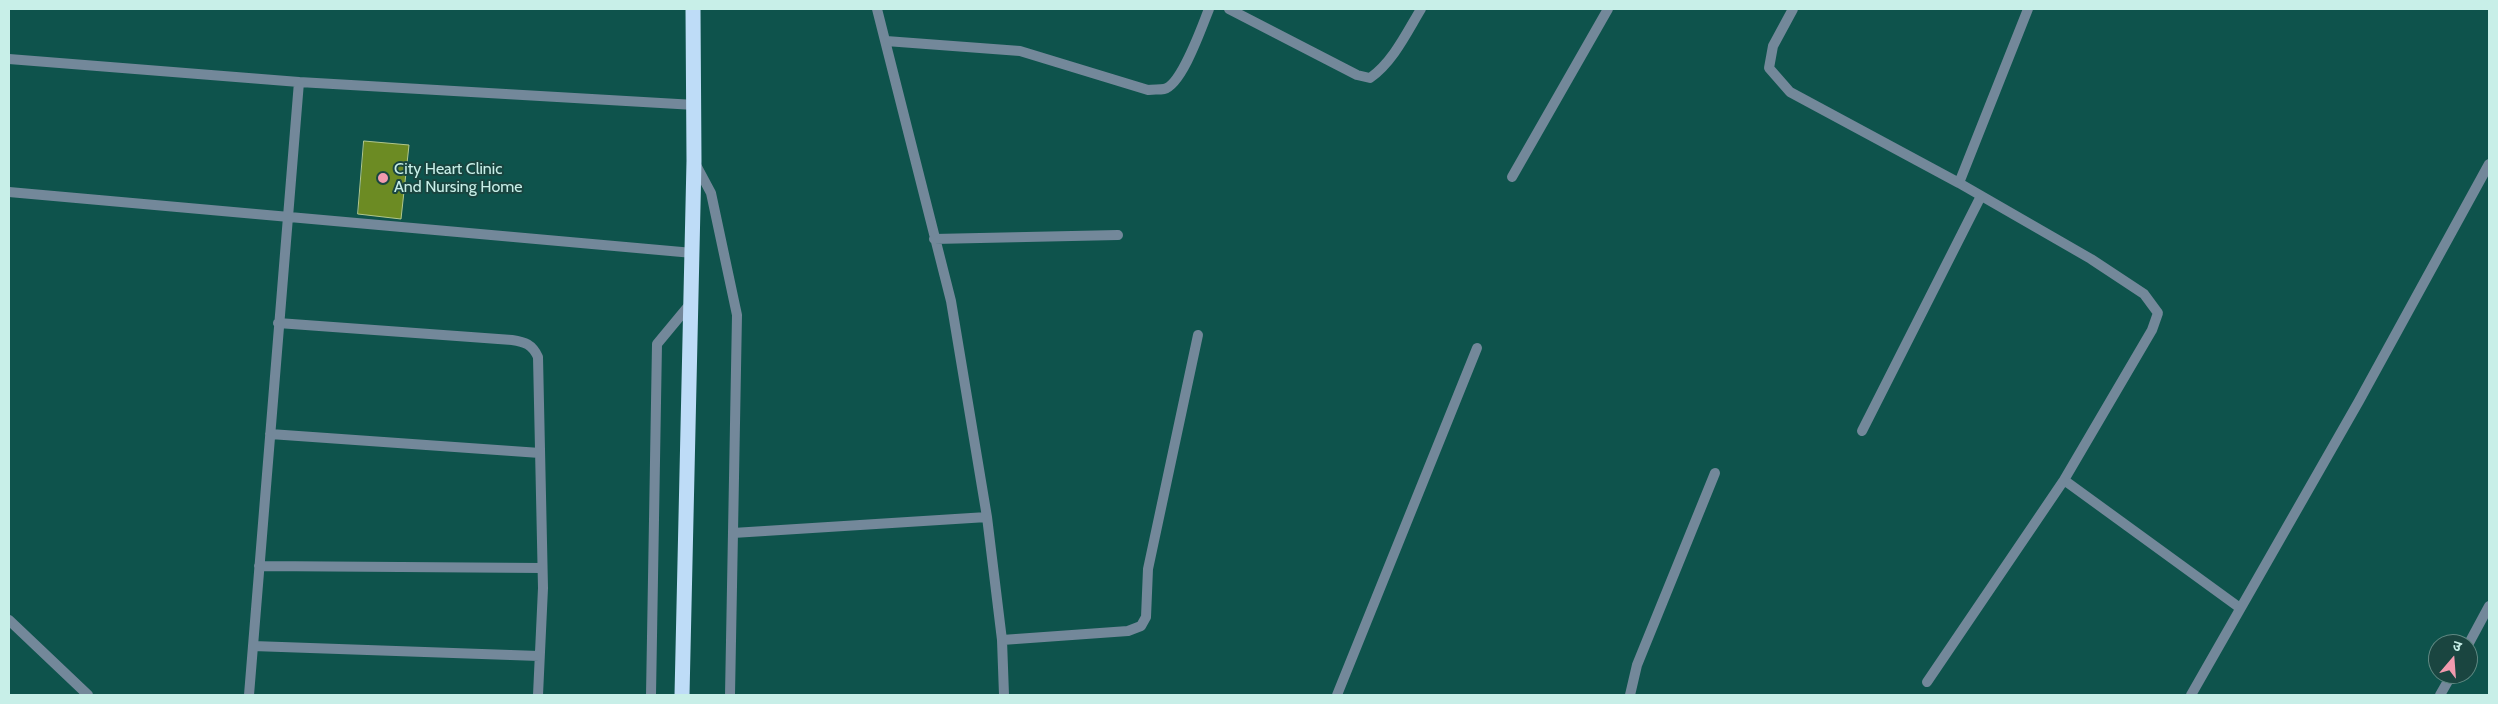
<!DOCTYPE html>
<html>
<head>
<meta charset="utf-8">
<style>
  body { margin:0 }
  #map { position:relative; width:2498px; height:704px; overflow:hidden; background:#0e534c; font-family:Cabin,"Noto Sans Devanagari",sans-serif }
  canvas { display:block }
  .frame { position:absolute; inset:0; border:10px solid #c8efe8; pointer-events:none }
  .north { position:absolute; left:2428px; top:634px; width:50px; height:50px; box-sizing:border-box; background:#1a4540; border:1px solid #608983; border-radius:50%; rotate:18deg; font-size:14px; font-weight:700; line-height:20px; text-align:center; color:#c8efe8 }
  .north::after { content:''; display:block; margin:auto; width:18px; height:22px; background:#f29aae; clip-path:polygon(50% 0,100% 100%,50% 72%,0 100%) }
</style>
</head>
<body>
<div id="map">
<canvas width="2498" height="704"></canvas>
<div class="frame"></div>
<div class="north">उ</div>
</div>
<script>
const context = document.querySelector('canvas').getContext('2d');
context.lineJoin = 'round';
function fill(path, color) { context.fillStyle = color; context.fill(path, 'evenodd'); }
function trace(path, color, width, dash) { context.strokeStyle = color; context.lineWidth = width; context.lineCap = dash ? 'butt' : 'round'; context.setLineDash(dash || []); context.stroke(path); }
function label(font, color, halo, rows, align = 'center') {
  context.font = font + ' Cabin,sans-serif'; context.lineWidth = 4; context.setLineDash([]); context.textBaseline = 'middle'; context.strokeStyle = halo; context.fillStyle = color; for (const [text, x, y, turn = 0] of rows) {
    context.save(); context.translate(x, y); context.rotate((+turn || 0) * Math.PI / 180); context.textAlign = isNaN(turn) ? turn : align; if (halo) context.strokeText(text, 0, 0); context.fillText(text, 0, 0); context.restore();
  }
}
const building = new Path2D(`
  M364,141l45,4 -8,74 -43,-5z`);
fill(building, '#6c8b23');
trace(building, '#b1c78d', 1);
trace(new Path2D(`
  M877,9l74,292 36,216 15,123 2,55
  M1229,9l128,66 13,3c23,-16 37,-46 51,-69
  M1793,9l-20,37 -4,22 21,24 169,91 132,76 53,35 14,19 -6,17 -88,150 -137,202
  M886,41l134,10 128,39c5,-1 11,0 16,-1 18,-4 38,-63 45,-80
  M9,59l290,23 396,23
  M695,163l16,30 26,122 -7,380
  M1512,177l96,-168
  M1959,183l69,-174
  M9,192l684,61
  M934,239l184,-4
  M278,323l234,17c13,2 20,4 26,17l5,231 -5,107
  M1862,431l119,-235
  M270,434l270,19
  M2064,480l176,128
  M733,533l254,-16
  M259,566l283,2
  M9,620l79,75
  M1002,640l126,-9 13,-5 5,-9 2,-48 50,-234
  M2468,645l21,-39
  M253,646l286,10
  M249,695l50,-613
  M651,695l6,-351 34,-41
  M1337,695l140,-347
  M1630,695l7,-30 78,-192
  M2191,695l168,-294 130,-237
  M2440,695l12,-21`), '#73889a', 10);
trace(new Path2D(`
  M682,695l12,-534 -1,-152`), '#bedcf7', 15);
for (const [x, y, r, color] of [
  [383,178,6,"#f29aae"]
]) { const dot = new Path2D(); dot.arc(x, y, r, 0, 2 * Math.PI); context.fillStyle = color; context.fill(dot); trace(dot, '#1a4540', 2); }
label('16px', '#c8efe8', '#1a4540', [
  ["City Heart Clinic",394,169],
  ["And Nursing Home",394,187]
], 'left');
</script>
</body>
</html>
